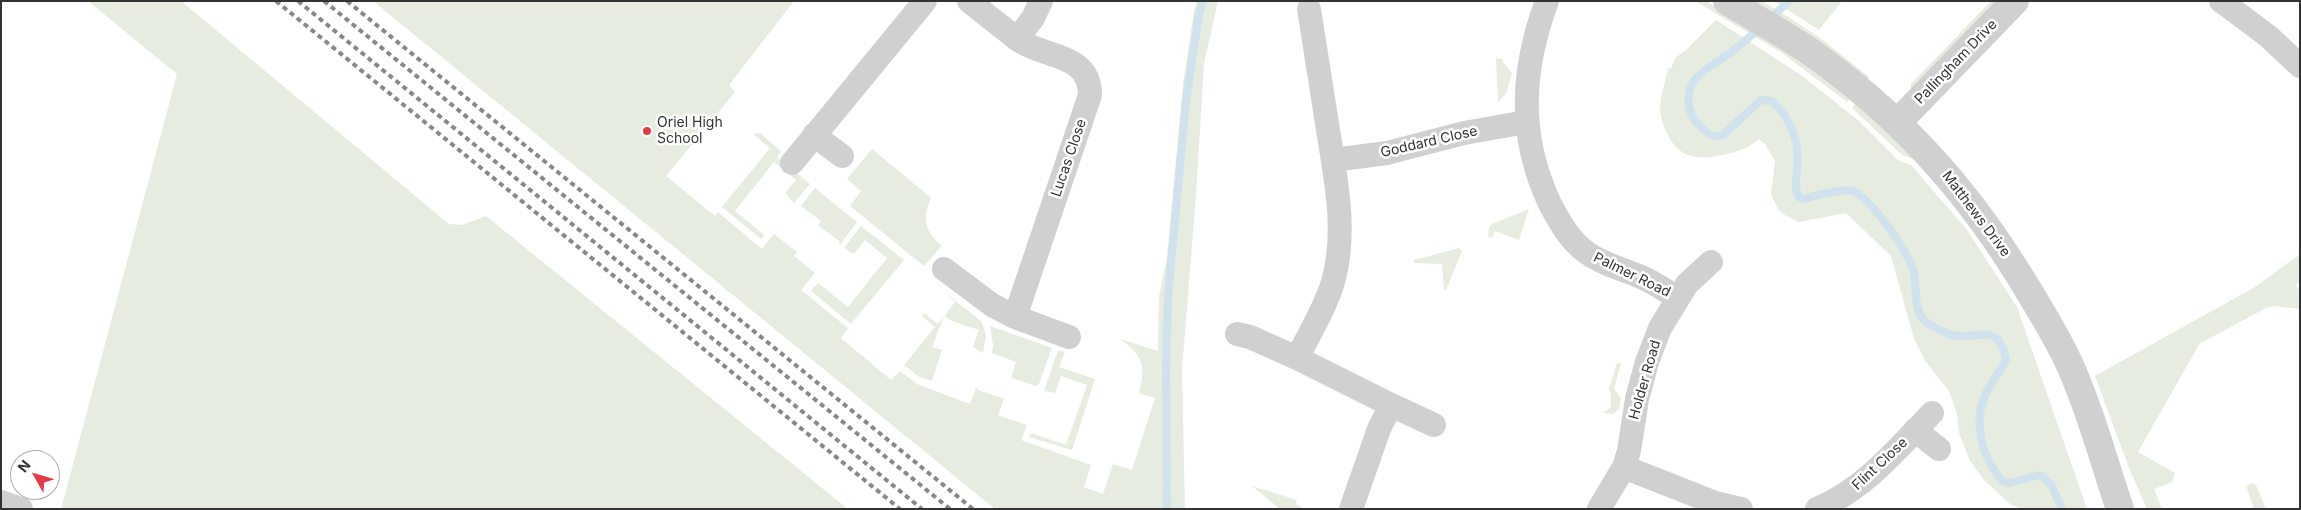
<!DOCTYPE html>
<html>
<head>
<meta charset="utf-8">
<style>
  body { margin:0 }
  #map { position:relative; width:2301px; height:510px; overflow:hidden; background:#fff; font-family:Inter,sans-serif }
  canvas { display:block }
  .frame { position:absolute; inset:0; border:2px solid #333; pointer-events:none }
  .north { position:absolute; left:10px; top:450px; width:50px; height:50px; box-sizing:border-box; background:#fff; border:1px solid #adadad; border-radius:50%; rotate:309deg; font-size:14px; font-weight:700; line-height:20px; text-align:center; color:#333 }
  .north::after { content:''; display:block; margin:auto; width:18px; height:22px; background:#e63946; clip-path:polygon(50% 0,100% 100%,50% 72%,0 100%) }
</style>
</head>
<body>
<div id="map">
<canvas width="2301" height="510"></canvas>
<div class="frame"></div>
<div class="north">N</div>
</div>
<script>
const context = document.querySelector('canvas').getContext('2d');
context.lineJoin = 'round';
function fill(path, color) { context.fillStyle = color; context.fill(path, 'evenodd'); }
function trace(path, color, width, dash) { context.strokeStyle = color; context.lineWidth = width; context.lineCap = dash ? 'butt' : 'round'; context.setLineDash(dash || []); context.stroke(path); }
function label(font, color, halo, rows, align = 'center') {
  context.font = font + ' Inter,sans-serif'; context.lineWidth = 5; context.setLineDash([]); context.textBaseline = 'middle'; context.strokeStyle = halo; context.fillStyle = color; for (const [text, x, y, turn = 0] of rows) {
    context.save(); context.translate(x, y); context.rotate((+turn || 0) * Math.PI / 180); context.textAlign = isNaN(turn) ? turn : align; if (halo) context.strokeText(text, 0, 0); context.fillText(text, 0, 0); context.restore();
  }
}
fill(new Path2D(`
  M88,1h93l268,223 13,1 24,-9 362,293h-787l116,-435z
  M373,1h421l-65,84 6,7 -69,84 49,40 3,-4 44,37 12,-15 23,18 -3,4 21,17 -14,17 47,38 -7,10 50,42 9,-9 17,13 53,20 6,-17 2,3 26,9 -6,16 29,10 -6,15 70,25 -7,22 19,7 10,-30 19,6 23,-72 -16,-5c7,-26 4,-38 -19,-54l38,12 1,-54 8,-40 16,-173 11,-73 3,-10h21l-14,63 -8,131 -14,175 3,139h-190z
  M1695,1h11l80,47 65,50 -4,4 -65,-49z
  M1751,1h11l31,19 30,20 46,37 -4,5z
  M1774,1h68l-23,29z
  M1991,1h9l-89,88v-5z
  M1716,20l85,55 58,46 39,39 14,6 55,64 50,77 70,202h-63l-13,-4 -27,-25 -14,-19 -11,-28 -2,-19 -8,-23 -23,-29 -12,-23 -23,-83 -45,-43 -47,9 -16,-8 -5,-5 -7,-15 4,-33 -10,-17 -6,-5c-13,11 -26,14 -42,17 -27,5 -41,-2 -52,-27 -3,-7 -5,-16 -5,-23 1,-12 6,-26 8,-38l3,1 4,-11 12,-9z
  M1496,58l7,1v3l9,11 -6,21 -8,8z
  M1856,103l60,57 -14,-5 -50,-47z
  M757,133h3l21,18 -4,6 33,27 -16,19 -9,-10 11,-13 -22,-18 -39,49 29,24 -3,4 -39,-32 48,-59 -16,-13z
  M872,149l59,49c-9,20 -6,34 11,48l-18,20 -74,-60 11,-15 -14,-12z
  M815,188l42,34 -17,23 -1,-4 -21,-16 3,-4 -20,-15z
  M1529,209l-10,31 -24,-9 -3,7 -4,-2 1,-8 3,-4z
  M861,226l43,34 -53,64 -40,-33 7,-8 30,24 39,-49 -22,-18 -11,14 -10,-6z
  M1459,248l3,3 -16,39 -2,-1 -2,-25 -27,-1 -1,-3z
  M2300,254v28l-4,2 4,8v17l-27,-3 -7,2 -67,36 -2,4 -59,104 37,21 -3,9 -18,7 8,20h-15l-18,-41 -34,-92 160,-89z
  M942,290l40,32 4,14 -3,17 -10,-6 6,-17 -27,-9 -8,-5 -12,31 10,3 -10,31 -13,-4 -15,-12 31,-38 -13,-11 2,-3 14,11 17,-22z
  M990,326l62,22 -13,36 -3,2 -25,-8 5,-16 -24,-9 1,-8z
  M1058,350l7,2 -6,15 36,12 -23,71 -43,-13 2,-4 35,12 21,-60 -26,-9 -6,17 -11,-2z
  M1617,363l4,1 -7,25 7,9 -2,11 -6,5 -10,-1 8,-6v-12l-2,-6z
  M2253,483l4,4 9,22h-12l-8,-23z
  M1252,486l45,14 -1,4 9,5h-25z`), '#e6ecdf');
trace(new Path2D(`
  M1789,1c-16,15 -32,30 -49,44 -14,13 -38,23 -48,39 -7,14 -3,33 8,42 8,7 13,13 23,9l38,-35 11,1c20,18 28,43 25,69 -1,10 -3,18 2,27l5,2c9,-3 41,-11 49,-8 17,7 58,64 61,82 3,13 -1,38 11,48 6,5 20,12 27,14 27,5 46,-14 54,24 -5,12 -14,22 -20,34 -14,31 -4,63 16,88l7,2 31,-8 11,9 11,25
  M1167,509l-1,-140 2,-72 18,-196 13,-87 4,-13`), '#cfe2ee', 8);
trace(new Path2D(`
  M969,1l48,38
  M1547,1c-26,70 -29,135 3,203 9,17 20,37 36,48 16,12 37,17 55,25 13,5 25,14 36,21
  M2221,1l47,35 32,30
  M1309,9c6,40 13,81 19,121 8,50 19,103 5,152 -8,26 -23,51 -36,76l94,47 -12,24 -28,80
  M814,135l28,21
  M1333,160l54,-7 77,-20 62,-11
  M792,163l133,-162
  M944,269l48,36 23,12 54,20
  M1015,317l75,-222c0,-43 -46,-36 -73,-56l16,-21 8,-17
  M1237,334l13,3 47,21
  M1391,405l43,20
  M1915,430l24,19
  M1624,467l91,36 26,6
  M1,502l20,7
  M1599,509l25,-42 5,-16 8,-52 10,-37 13,-34 27,-44 24,-22
  M1817,509c48,-20 80,-60 115,-96`), '#d0d0d0', 24);
trace(new Path2D(`
  M1727,1c32,20 66,37 96,60 89,66 151,138 207,232 18,30 37,61 49,94 16,40 27,81 41,122
  M1897,123l118,-122`), '#d0d0d0', 28);
trace(new Path2D(`
  M276,1l624,508
  M298,1l624,508
  M324,1l626,508
  M347,1l626,508`), '#888', 4, [5, 4]);
for (const [x, y, r, color] of [
  [647,131,5,"#e63946"]
]) { const dot = new Path2D(); dot.arc(x, y, r, 0, 2 * Math.PI); context.fillStyle = color; context.fill(dot); trace(dot, '#fff', 2); }
label('14px', '#333', '#fff', [
  ["Pallingham Drive",1956,62,-46],
  ["Goddard Close",1429,142,-13],
  ["Lucas Close",1069,158,-71],
  ["Matthews Drive",1976,214,53],
  ["Palmer Road",1632,275,26],
  ["Holder Road",1645,380,-74],
  ["Flint Close",1880,464,-43]
]);
label('14px', '#333', '#fff', [
  ["Oriel High",657,123],
  ["School",657,139]
], 'left');
</script>
</body>
</html>
